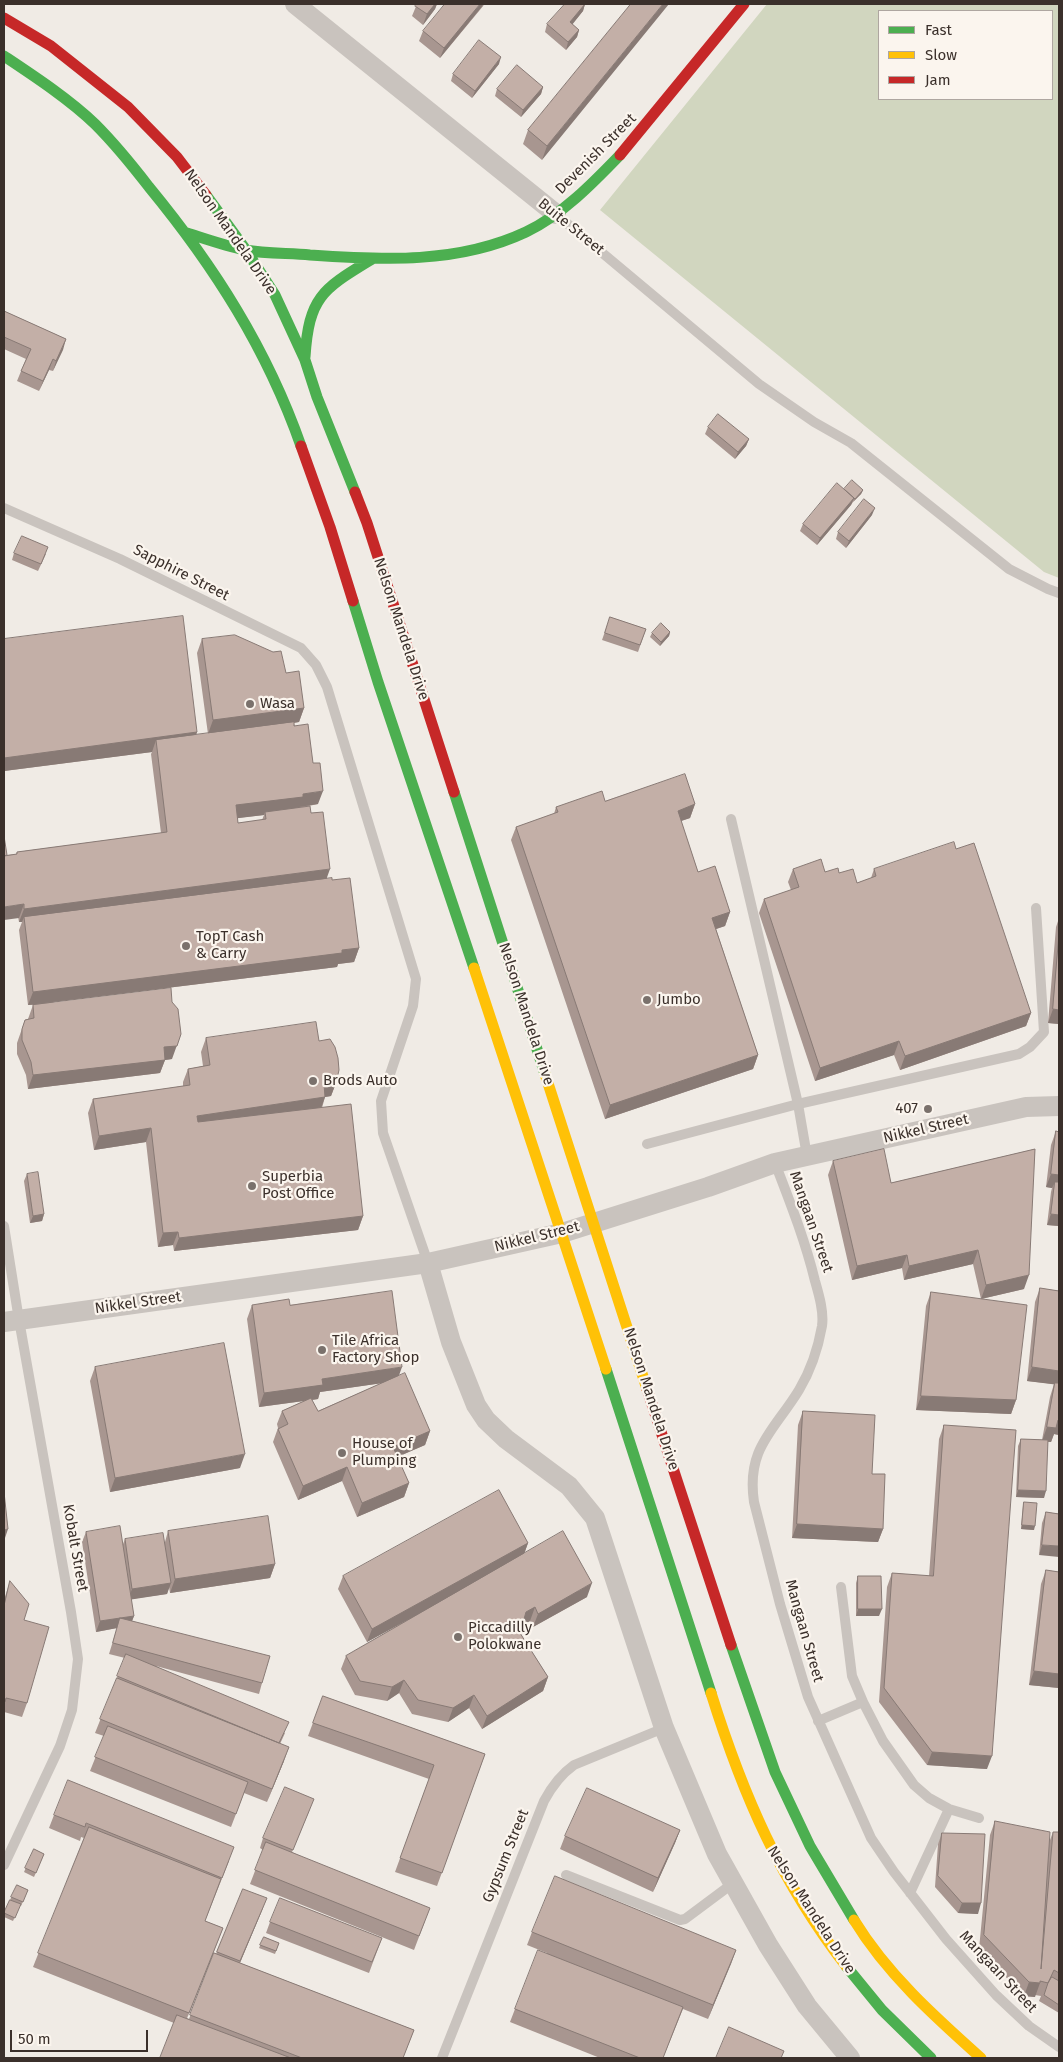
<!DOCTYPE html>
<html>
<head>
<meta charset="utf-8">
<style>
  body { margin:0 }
  #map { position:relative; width:1063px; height:2062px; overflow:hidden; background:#f0ebe5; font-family:"Fira Sans",sans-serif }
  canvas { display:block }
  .frame { position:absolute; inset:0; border:5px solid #3b302b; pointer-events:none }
  .legend { position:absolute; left:878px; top:10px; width:175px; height:90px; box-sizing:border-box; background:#fbf5ee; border:1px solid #aea6a0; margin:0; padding:6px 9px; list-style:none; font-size:15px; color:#3b302b }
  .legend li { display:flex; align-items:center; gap:10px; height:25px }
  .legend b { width:25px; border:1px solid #aea6a0 }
  .scale { position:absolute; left:10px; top:2030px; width:138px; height:22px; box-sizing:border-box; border:2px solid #3b302b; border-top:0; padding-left:6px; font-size:15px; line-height:18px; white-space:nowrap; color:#3b302b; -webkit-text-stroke:4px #fbf5ee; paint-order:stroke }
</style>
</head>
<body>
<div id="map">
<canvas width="1063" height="2062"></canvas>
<div class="frame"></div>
<ul class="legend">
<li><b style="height:6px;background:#4caf50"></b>Fast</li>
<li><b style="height:6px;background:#ffc107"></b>Slow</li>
<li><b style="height:6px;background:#c62828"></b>Jam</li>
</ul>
<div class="scale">50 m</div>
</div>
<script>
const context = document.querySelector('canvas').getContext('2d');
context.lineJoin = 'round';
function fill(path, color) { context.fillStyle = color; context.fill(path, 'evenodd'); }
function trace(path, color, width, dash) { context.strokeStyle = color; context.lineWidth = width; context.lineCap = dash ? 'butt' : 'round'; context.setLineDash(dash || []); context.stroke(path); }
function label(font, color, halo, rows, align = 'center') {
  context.font = font + ' "Fira Sans",sans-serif'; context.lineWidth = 4.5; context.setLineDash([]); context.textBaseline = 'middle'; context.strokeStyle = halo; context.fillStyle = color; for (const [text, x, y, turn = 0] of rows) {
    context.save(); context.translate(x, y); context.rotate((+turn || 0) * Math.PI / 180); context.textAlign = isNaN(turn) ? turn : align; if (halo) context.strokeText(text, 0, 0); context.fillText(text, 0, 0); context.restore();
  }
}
fill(new Path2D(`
  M767,4h292v574l-15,-6 -444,-362zM879,11h173v88h-173z`), '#d1d6bf');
trace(new Path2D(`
  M557,215l202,169 55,38 37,21 158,126 39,20 11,4
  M4,508l116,51 181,89 15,17 11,22 89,292 -3,27 -32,95 2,32 45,130
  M731,819l67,285 9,52
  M647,1144l151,-40 221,-50 11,-7 14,-15 -8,-124
  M775,1163c15,39 30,77 40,118 4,14 9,31 7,45 -4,23 -11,44 -23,64 -25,41 -53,58 -45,112l26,102 28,93 63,141 23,34 52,67 50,56 33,31 30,21
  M4,1226l15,94 52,292 7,47 -6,51 -12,36 -56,119
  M841,1587l11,89 11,26 20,39 31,44 15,13 20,11 30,9
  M818,1721l45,-19
  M566,1875l114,45 5,-1 47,-35
  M910,1893l39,-84
  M442,2058l102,-257c8,-15 16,-26 30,-36l90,-37`), '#c9c3be', 10);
trace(new Path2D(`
  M295,4l261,210
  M428,1263l23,79 25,63 10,15 20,19 63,47 26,32 69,210 53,126 51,91 39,61 43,52
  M4,1322l424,-59 134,-30 146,-46 67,-24 251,-56 33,-1`), '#c9c3be', 20);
trace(new Path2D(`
  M4,56c30,20 65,43 91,68 19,19 37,41 54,63 65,79 118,162 152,259
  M206,195l40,55 29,45 30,65 12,37 38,95
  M187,233c19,6 39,13 58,17 21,4 44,3 65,5 73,5 148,9 216,-23 36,-17 67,-49 94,-77
  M305,357c4,-61 18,-68 67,-98
  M353,601l25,81 96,286
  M454,792l91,282
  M606,1369l105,324
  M731,1645l44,127 35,74 44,74
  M846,1966l36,44 49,48`), '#4caf50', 11);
trace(new Path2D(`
  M474,968l132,401
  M545,1074l102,315
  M711,1693c32,102 69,188 135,273
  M854,1920c33,54 80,96 127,138`), '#ffc107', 11);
trace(new Path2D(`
  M4,18l47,28 77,61 49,50 29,38
  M620,155l124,-151
  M301,446l29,81 23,74
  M355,492l12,31 87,269
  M647,1389l84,256`), '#c62828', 11);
fill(new Path2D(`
  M417,4h20l-2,5 -12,16 -11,-9z
  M585,4l-2,7 -11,13 7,6 -2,7 -11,13 -21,-18 2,-8z
  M631,4l-89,156 -19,-16 5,-14z
  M484,5l-44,53 -21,-17 4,-10z
  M499,64l-27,34 -21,-17 2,-7z
  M543,87l-2,7 -20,23 -26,-21 2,-7z
  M4,311l62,28 -13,32 -4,-1 -10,21 -22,-10 9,-22 -22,-10z
  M708,427l41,12 -3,7 -11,13 -30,-25z
  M844,489l19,1 -2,4 -8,8 -2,3 -34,40 -17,-14 3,-7z
  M872,515l-26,33 -10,-9 2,-7z
  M14,553l32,1 -8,17 -26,-11z
  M610,617l36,12 -8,23 -36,-12z
  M670,632l-1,4 -9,10 -10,-9 2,-4z
  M4,639l193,93 -1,3 12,-1 -11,-81 5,-14 84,34 18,35 -5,14 -5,1 24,81 -19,4 12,5 16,66 32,69 -5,14 -16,2 -1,3 -284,35 119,57 -7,1 -5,13 -132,16 -2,-14 -9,-21v-11l8,-23 3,-1 5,-14h-5l-9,-75 3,-8h-3l-12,-67 9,-1 1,-2 144,-19 -10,-79 1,-2 -148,19zM264,815l-2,5 -24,3 -1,-5z
  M605,801l90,3 -5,14 -9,3 17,51 32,40 -5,14 -9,3 42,126 -5,14 -148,50 -94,-279 5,-13 38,-13 2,-7z
  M956,849l75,164 -5,13 -126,44 -6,-15 -79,26 -56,-168 5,-14 27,-9 -3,-8 5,-13 46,4 18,10 14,-5 3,-9z
  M1059,918v106l-11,-1 8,-96z
  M206,1038l113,3 17,42 -5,13 -6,1 -3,11 41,108 -5,14 -184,21 -1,-6 -15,2 -12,-105 -52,8 -6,-37 5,-14 90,-13v-4l5,-13 15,-3 -2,-14z
  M1056,1131l3,1v94l-12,-1 4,-33 1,-4 -6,-1 5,-42z
  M1035,1149l-11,140 -43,10 -8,-35 -69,16 -2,-12 -50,12 -24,-105 5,-14 58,22z
  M27,1174l17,40 -2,7 -12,2 -6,-42z
  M1040,1288l19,3v144l-5,-1 -3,8h-3l-4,56 -28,-1 2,-51 3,-7 21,1 8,-43 4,-13 -27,-3 8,-79z
  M931,1292l85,108 -5,14 -95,-4 10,-104z
  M252,1305h38l109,71 31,55 -5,14 -28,12 12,26 -5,14 -47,20 -15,-36 -44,19 -25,-58 5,-14 -1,-4 5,-13 22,-10 -45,6 -12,-88zM382,1383l-64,28 -6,-11 6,-1 2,-7z
  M95,1367l145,101 -130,24 -20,-111z
  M803,1411l69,63 11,55 -5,13 -86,-4 6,-113z
  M944,1425l43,344 -60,-4 -48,-63 8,-115 5,-14 37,3 10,-137z
  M1024,1502l10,28 -13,-1 2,-23z
  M1046,1512l13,2 -20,41 3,-32z
  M168,1531l107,33 -5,14 -100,15 -1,-6 -2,7 -36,5 3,17 -2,5 130,62 -3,11 -103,-28 129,67 -5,11 4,17 -17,41 -23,-9 -13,34 -141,-56 14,-35 -9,-3 30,-75 -16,-4 8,-26 -21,4 -14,-90 4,-10 37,12 2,-5 40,3z
  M528,1543l-4,11 63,43 -54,30 -3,-6 -8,4 -2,8 28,44 -5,14 -61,38 -13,-21 -21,14 -36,-8 -13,-21 -12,8 -32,-6 -14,-26 5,-13 65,-38 -44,24 -29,-53 5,-13z
  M1046,1570l13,2v116l-30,-3 12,-101z
  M858,1576l21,40h-23v-33z
  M10,1581l14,39 3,83 -5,14 -18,-5v-112z
  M323,1696l162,58 -48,132 -42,-14 34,-93 -121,-43z
  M310,1809l-18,43 133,69 -11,29 -164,-66 13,-34 -3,-2 3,-10z
  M54,1815l175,46 -24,60 18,7 -36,90 2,1 25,-66 2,1 27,-65 20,19 -23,55 174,67 -11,28h-243l14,-35 -141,-56 51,-129 -3,-1 -1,4 -31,-13z
  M995,1821l55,19 3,-8h6v181l-20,-12 2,-5 -6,-1v2l-11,-1 -45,-47 11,-114z
  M680,1830l-5,13 -22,49 -93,-43 5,-13z
  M942,1833l36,81 -20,-1 -23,-26 3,-43z
  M34,1849l10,5 -10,23 -10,-5z
  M17,1885l11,5 -7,16 -1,-1 -7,16 -9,-4v-4z
  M270,1922l112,16 -13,35 -103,-40z
  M532,1932l204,18 -28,69 -25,-10 -20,49h-63l-90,-36 5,-13 32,-56 -20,-8z
  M264,1937l15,6 -4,11 -16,-6z`), '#a89690');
fill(new Path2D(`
  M435,4h2l-2,5 -12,16 4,-11z
  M480,4h4l-44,54 4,-10z
  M585,4l-2,7 -15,19 2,-8z
  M663,4h6l-127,156 5,-14z
  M579,30l-2,7 -11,13 2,-8z
  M501,57l-2,7 -27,34 3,-7z
  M543,87l-2,7 -20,23 2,-7z
  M66,339l-3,11 -10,21 3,-10z
  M53,359l-4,11 -10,21 4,-10z
  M749,439l-3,7 -11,13 3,-7z
  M863,490l-2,4 -8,8 2,-3z
  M854,498l-3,7 -34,40 3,-7z
  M875,508l-3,7 -26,33 3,-7z
  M670,632l-1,4 -9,10 1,-4z
  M304,708l-5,14 -91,12 5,-14z
  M197,732l-5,14 -36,-6 -4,12 -148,19v-13z
  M323,791l-5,13 -19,3 -1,3 -33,2 -1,3 -33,4 5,-14z
  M695,804l-5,14 -18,6 6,-13z
  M330,869l-5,14 -301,34 -2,5h-3l5,-13z
  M24,904l-5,14 -15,2v-13z
  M730,912l-5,14 -18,6 5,-14z
  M359,948l-5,14 -16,2 -1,3 -309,38 5,-13z
  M1053,1009l6,1v14l-11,-1z
  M1031,1013l-5,13 -126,44 5,-14z
  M181,1034l-9,25 -7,1 -5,13 -132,16 5,-14 131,-28z
  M899,1041l-5,14 -79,26 5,-13z
  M758,1055l-5,14 -148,50 5,-14z
  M336,1083l-5,13 -12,2 5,-14z
  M325,1097l-5,14 -128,19 5,-14z
  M151,1128l-5,14 -52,8 5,-14z
  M1051,1174l8,1v14l-4,-7 -3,6 -6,-1z
  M44,1214l-2,7 -12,2 3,-7z
  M1051,1214l8,1v11l-12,-1z
  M363,1216l-5,14 -184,21 5,-13z
  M178,1232l-5,13 -15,2 5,-14z
  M978,1250l-5,14 -69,16 5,-14z
  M907,1255l-5,13 -50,12 5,-14z
  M1029,1275l-5,14 -43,10 5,-14z
  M402,1367l-5,14 -77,11 -2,7 -59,8 5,-14 58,-14z
  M1032,1367l27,4v14l-32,-4z
  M921,1396l95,4 -5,14 -95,-4z
  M1058,1420h1v15l-5,-1 -3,8 -9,-1 5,-14z
  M430,1431l-5,14 -37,16 5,-14z
  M245,1454l-5,14 -130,24 5,-14z
  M347,1467l-5,14 -44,19 5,-14z
  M409,1483l-5,14 -47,20 5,-14z
  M1018,1490l28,1 -2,7 -28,-1z
  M797,1524l86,5 -5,13 -86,-4z
  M1022,1525l13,1 -1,4 -13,-1z
  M8,1529l-4,12v-11z
  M528,1543l-5,14 -156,85 5,-13z
  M1042,1545l17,1v11l-20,-2z
  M275,1564l-5,14 -100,15 5,-14z
  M171,1583l-4,11 -39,6 4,-11z
  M592,1583l-5,14 -54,30 5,-13z
  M535,1607l-5,14 -9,5 5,-14z
  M858,1609h24l-3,7h-23z
  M134,1616l-4,10 -10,-8 -3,10 -21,4 4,-11z
  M1034,1671l25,3v14l-30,-3z
  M548,1677l-5,14 -61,38 5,-13z
  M404,1680l-5,13 -12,8 5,-14z
  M474,1695l-5,13 -21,14 5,-14z
  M289,1747l-5,14 -17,41 5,-13z
  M932,1752l60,4 -5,13 -60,-4z
  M680,1830l-5,13 -22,49 5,-14z
  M267,1898l-4,10 -27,64 4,-11z
  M962,1903h19l-3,11 -20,-1z
  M223,1928l-5,13 -34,85 5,-13z
  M736,1950l-5,14 -23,55 5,-14z
  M1029,1982l11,1 -5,14 -11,-1z`), '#887a75');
const building = new Path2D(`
  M417,4h18l-8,10 -12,-8z
  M445,4h35l-36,44 -21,-17z
  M565,4h20l-15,18 9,8 -11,12 -21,-18z
  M631,4h32l-116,142 -19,-16z
  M479,40l22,17 -26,34 -22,-17z
  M517,65l26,22 -20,23 -26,-21z
  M4,311l62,28 -10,22 -3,-2 -10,22 -22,-10 10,-22 -27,-12z
  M718,414l31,25 -11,13 -30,-25z
  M852,480l11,10 -8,9 -11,-10z
  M837,483l17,15 -34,40 -17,-14z
  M864,499l11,9 -26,33 -11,-9z
  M22,536l26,11 -7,17 -27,-11z
  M183,616l14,116 -193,26v-119z
  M610,617l36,12 -6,16 -35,-12z
  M661,623l9,9 -9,10 -9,-9z
  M235,635l38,17 8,-1 5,22 13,-2 5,37 -91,12 -11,-81z
  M294,722v4l14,-2 5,39h7l3,28 -20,3v3l-67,8 2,18 28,-4 -1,-7 45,-6 1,7 12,-1 7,57 -306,40v-5l-20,3v-51l13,-2v-2l150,-20 -11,-92z
  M685,774l10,30 -17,7 20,61 17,-6 15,46 -18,6 46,137 -148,50 -94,-278 42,-15 -2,-5 46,-16 3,10z
  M4,836l3,19 -3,1z
  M954,842l2,7 18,-6 57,170 -126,43 -6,-15 -79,27 -56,-169 35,-12 -6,-18 28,-10 4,13 13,-4 1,5 14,-4 4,14 19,-7 -2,-7z
  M332,878v2l18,-2 9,70 -17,2v3l-309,39 -9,-75z
  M1059,934v76l-6,-1z
  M171,988l1,14 6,7 3,25 -4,12 -13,1 1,13 -132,15 -2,-13 -9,-22v-11l3,-9 9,-2 -1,-13z
  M316,1022l3,19 11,-2 5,8 3,11 1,12 -3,13 -12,1 1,13 -128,19 1,6 153,-18 12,112 -184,22 -1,-6 -15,1 -12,-105 -52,8 -6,-37 97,-14 -2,-16 22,-4 -4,-27z
  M1056,1131l3,1v43l-8,-1z
  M884,1149l7,34 144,-34 -6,126 -43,10 -8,-35 -69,16 -2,-11 -50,11 -24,-105z
  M38,1172l6,42 -11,2 -6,-42z
  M1055,1182h4v33l-8,-1z
  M1040,1288l19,3v80l-27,-4z
  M392,1291l10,76 -80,12 1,6 -59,8 -12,-88 37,-6 1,6z
  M931,1292l96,13 -11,95 -95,-4z
  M224,1343l21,111 -130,24 -20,-111z
  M405,1373l25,58 -37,16 16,36 -47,20 -15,-36 -44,19 -25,-57 10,-5 -6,-13 29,-13 7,13z
  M1055,1383h4v37h-1l-2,8 -9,-1z
  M803,1411l72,4 -3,59h13l-2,55 -86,-5z
  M944,1425l72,5 -24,326 -60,-4 -48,-64 8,-115 41,3z
  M1021,1439l27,1 -2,51 -28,-1z
  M499,1490l29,53 -156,86 -29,-53z
  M4,1492l4,37 -4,1z
  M1024,1502l13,1 -2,23 -13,-1z
  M1046,1512l13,2v32l-17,-1z
  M268,1516l7,48 -100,15 -7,-48z
  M120,1526l14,90 -34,5 -14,-89z
  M563,1531l29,52 -54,31 -3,-7 -9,5 -6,21 28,44 -61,39 -13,-21 -21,13 -35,-8 -14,-20 -12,7 -32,-6 -14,-25z
  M163,1533l8,50 -39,6 -7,-50z
  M1046,1570l13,2v102l-25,-3z
  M858,1576h23l1,33h-24z
  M10,1581l19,23 -5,16 25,7 -22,76 -21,-5 -1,4h-1v-96z
  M120,1618l150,38 -8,27 -149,-40z
  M126,1654l163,68 -10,21 -162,-67z
  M117,1678l172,69 -17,42 -172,-70z
  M323,1696l162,58 -43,119 -42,-15 34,-93 -121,-42z
  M108,1726l140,56 -12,32 -141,-57z
  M68,1780l166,67 -12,31 -136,-55 -1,4 -31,-12z
  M285,1787l29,12 -21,51 -30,-12z
  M587,1788l93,42 -22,48 -93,-42z
  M995,1821l55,11 -9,137 12,-137h6v141l-5,-3 -6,13 -8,-2v2l-11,-1 -45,-47z
  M89,1827l132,52 -16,42 18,7 -34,85 -151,-60z
  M942,1833l43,1 -4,69h-19l-24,-27z
  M266,1842l164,66 -11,28 -164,-66z
  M34,1849l10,5 -8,19 -11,-5z
  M555,1876l181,74 -23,55 -181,-73z
  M17,1885l11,5 -5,12 -12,-5z
  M243,1889l24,9 -27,63 -23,-9z
  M280,1898l102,40 -10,24 -102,-40z
  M10,1900l11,4 -6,14 -11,-5z
  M264,1937l15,6 -3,8 -16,-6z
  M538,1950l145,57 -20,51h-23l-125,-49z
  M214,1953l200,77 -11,28h-101l-112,-43z
  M1052,1977l7,4v24l-15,-10 4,-12z
  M177,2015l114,43h-131z
  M729,2027l55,24 -3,7h-65z`);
fill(building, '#c3afa7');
trace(building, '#887a75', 1);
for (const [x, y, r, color] of [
  [250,704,5,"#7a716c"],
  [186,946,5,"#7a716c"],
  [647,1000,5,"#7a716c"],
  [313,1081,5,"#7a716c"],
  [928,1109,5,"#7a716c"],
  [252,1186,5,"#7a716c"],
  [322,1350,5,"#7a716c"],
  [342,1453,5,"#7a716c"],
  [458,1637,5,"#7a716c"]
]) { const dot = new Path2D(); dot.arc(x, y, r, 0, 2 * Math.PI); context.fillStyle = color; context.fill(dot); trace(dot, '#fbf5ee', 2); }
label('15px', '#3b302b', '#fbf5ee', [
  ["Devenish Street",596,154,-45],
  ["Buite Street",571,227,39],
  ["Nelson Mandela Drive",230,232,55],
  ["Sapphire Street",181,573,27],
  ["Nelson Mandela Drive",401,629,72],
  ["Nelson Mandela Drive",526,1014,72],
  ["Nikkel Street",926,1129,-13],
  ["Mangaan Street",811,1222,71],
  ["Nikkel Street",537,1237,-14],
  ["Nikkel Street",138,1303,-8],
  ["Nelson Mandela Drive",651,1399,72],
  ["Kobalt Street",75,1548,80],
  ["Mangaan Street",804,1631,74],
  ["Gypsum Street",506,1856,-68],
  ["Nelson Mandela Drive",811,1910,57],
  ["Mangaan Street",998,1972,47]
]);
label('15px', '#3b302b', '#fbf5ee', [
  ["Wasa",260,704],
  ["TopT Cash",196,937],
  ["& Carry",196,954],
  ["Jumbo",657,1000],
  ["Brods Auto",323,1081],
  ["407",918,1109,"right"],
  ["Superbia",262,1177],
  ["Post Office",262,1194],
  ["Tile Africa",332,1341],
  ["Factory Shop",332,1358],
  ["House of",352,1444],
  ["Plumping",352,1461],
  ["Piccadilly",468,1628],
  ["Polokwane",468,1645]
], 'left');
</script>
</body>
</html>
